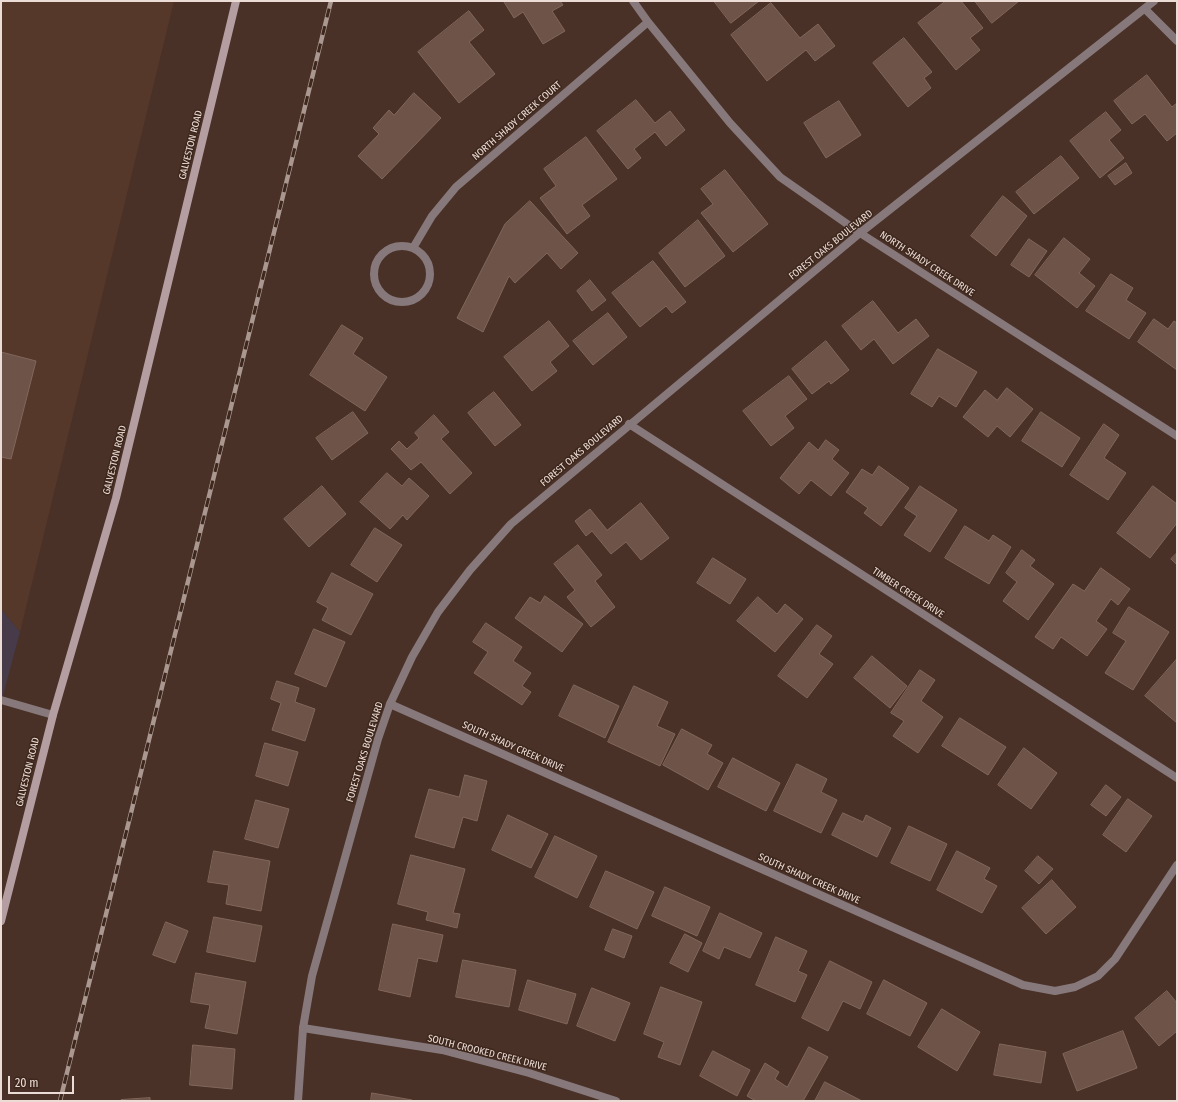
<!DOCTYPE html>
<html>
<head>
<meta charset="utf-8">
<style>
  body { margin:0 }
  #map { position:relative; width:1178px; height:1102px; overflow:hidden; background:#493127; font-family:"Fira Sans Condensed",sans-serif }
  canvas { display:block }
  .frame { position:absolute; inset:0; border:2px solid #ebdcd5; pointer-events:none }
  .scale { position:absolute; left:8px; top:1076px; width:66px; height:18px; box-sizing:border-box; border:2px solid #ebdcd5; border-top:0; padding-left:5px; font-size:12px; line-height:14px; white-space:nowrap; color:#ebdcd5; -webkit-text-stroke:3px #3e271d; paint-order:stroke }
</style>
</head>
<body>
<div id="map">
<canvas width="1178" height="1102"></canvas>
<div class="frame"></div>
<div class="scale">20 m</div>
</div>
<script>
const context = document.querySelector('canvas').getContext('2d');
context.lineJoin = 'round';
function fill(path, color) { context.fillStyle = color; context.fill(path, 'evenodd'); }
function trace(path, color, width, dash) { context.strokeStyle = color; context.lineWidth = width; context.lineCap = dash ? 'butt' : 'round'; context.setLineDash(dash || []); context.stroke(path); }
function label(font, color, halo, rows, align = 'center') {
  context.font = font + ' "Fira Sans Condensed",sans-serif'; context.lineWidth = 3; context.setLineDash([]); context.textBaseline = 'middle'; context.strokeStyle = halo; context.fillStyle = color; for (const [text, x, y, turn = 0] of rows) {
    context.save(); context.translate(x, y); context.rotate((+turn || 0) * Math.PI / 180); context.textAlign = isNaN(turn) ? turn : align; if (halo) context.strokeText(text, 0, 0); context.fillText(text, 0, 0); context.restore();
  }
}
fill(new Path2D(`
  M1,1h173l-154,631 -19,-23z`), '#56382b');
fill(new Path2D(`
  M1,609l19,23 -19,71z`), '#473a49');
const building = new Path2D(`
  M506,1h54l3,4 -11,6 13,20 -22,13 -20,-32 -9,6 -10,-16z
  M714,1h45l-28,22z
  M946,1h15l22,27 -13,10 10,12 -24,20 -38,-47z
  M975,1h44l-27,22z
  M771,3l29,35 18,-14 17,22 -20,15 -9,-11 -39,31 -36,-46z
  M469,11l15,19 -15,12 26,32 -36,29 -41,-51z
  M904,38l28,34 -8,6 7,10 -23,19 -35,-44z
  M1147,75l25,32 5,-4v30l-10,8 -22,-27 -13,10 -18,-23z
  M414,93l27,25 -59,61 -24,-23 21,-22 -6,-6 16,-18 5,5z
  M636,100l19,23 15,-12 15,19 -19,16 -11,-14 -21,17 7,9 -13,11 -31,-38z
  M839,101l22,34 -35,23 -22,-35z
  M1106,112l15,18 -12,10 15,18 -24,20 -30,-37z
  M586,137l31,42 -35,26 8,11 -23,18 -27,-36 16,-12 -12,-17z
  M1061,156l18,22 -45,36 -18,-22z
  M1126,163l6,10 -17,12 -7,-9z
  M725,170l43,54 -35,28 -32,-39 12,-9 -12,-15z
  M1003,196l24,20 -31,40 -25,-20z
  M530,201l48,52 -17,16 -14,-16 -32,30 -6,-7 -26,56 -26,-14 48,-94z
  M698,220l27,36 -40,31 -26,-34z
  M1064,238l26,21 -11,14 16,13 -18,22 -42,-33z
  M1029,239l18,12 -18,26 -18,-12z
  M653,261l33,41 -14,11 -6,-7 -26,21 -28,-34z
  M1111,274l22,14 -7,12 20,13 -17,26 -43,-28z
  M590,280l16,20 -14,11 -15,-20z
  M873,301l25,32 18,-14 13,17 -36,28 -19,-25 -13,11 -19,-24z
  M608,313l19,24 -34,28 -20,-24z
  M1154,319l14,10 6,-8 3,2v47l-39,-28z
  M549,321l20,25 -19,16 7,9 -25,20 -28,-34z
  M342,325l21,13 -10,16 34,23 -22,34 -55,-36z
  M826,341l23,29 -18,14 -2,-3 -17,13 -20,-25z
  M938,349l39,23 -21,35 -17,-11 -7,11 -21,-13z
  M1,352l35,9 -25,98 -10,-2z
  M789,376l18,23 -22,17 9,12 -23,18 -28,-35z
  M1007,388l26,21 -23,28 -13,-11 -9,11 -25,-20 22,-27 12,10z
  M494,392l27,33 -26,21 -27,-33z
  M353,412l15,21 -36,27 -16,-22z
  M1041,412l39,26 -18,29 -40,-26z
  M434,415l15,17 -8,7 31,34 -22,21 -29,-32 -10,8 -20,-21 8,-8 8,8 12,-11 -4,-5z
  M1104,424l15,11 -15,23 22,15 -18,27 -38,-25z
  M826,440l13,10 -7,9 17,14 -18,23 -20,-16 -12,14 -19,-16 29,-36 9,8z
  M879,466l30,22 -28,38 -17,-13 4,-5 -22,-16 16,-23 10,6z
  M387,473l15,13 7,-8 20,18 -22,24 -4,-5 -13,14 -30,-27z
  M322,486l24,28 -37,33 -25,-28z
  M920,486l37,24 -27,42 -26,-17 13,-19 -12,-8z
  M1153,486l24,18v19l-27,35 -33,-25z
  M641,503l28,35 -28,22 -15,-18 -15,12 -19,-23 -6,5 -11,-15 15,-12 17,21z
  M965,526l24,15 4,-6 18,12 -22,37 -44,-26z
  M375,528l27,17 -25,37 -26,-17z
  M578,545l24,30 -7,6 20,26 -24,20 -24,-30 8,-7 -21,-26z
  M1022,550l13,10 -5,6 24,18 -26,36 -25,-19 14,-19 -11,-9z
  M1177,553v12l-6,-6z
  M713,558l33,21 -16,25 -33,-21z
  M1101,568l29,21 -12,16 -7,-6 -15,22 11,8 -20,27 -26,-19 -8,12 -18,-12 38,-53 11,7z
  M332,573l41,21 -22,41 -29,-15 6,-12 -11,-6z
  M545,596l38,28 -21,28 -47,-34 15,-21 10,6z
  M758,597l19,17 8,-10 18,15 -28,33 -38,-31z
  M1129,607l40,25 -36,58 -28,-17 21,-32 -13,-8z
  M486,623l36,24 -9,14 18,12 -9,13 9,6 -9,13 -48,-32 14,-21 -15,-10z
  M817,625l15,11 -13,18 14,10 -26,34 -29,-22z
  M314,629l31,13 -19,45 -31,-13z
  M872,656l35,30 -17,22 -36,-30z
  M1177,659v64l-32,-27z
  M920,670l15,10 -14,21 22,16 -25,36 -25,-17 11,-15 -13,-8z
  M277,681l22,7 -4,14 20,7 -10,32 -33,-11 9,-27 -10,-4z
  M574,685l45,21 -14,32 -46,-22z
  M634,686l34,16 -11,24 18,8 -15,32 -52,-24z
  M960,718l46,29 -18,28 -46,-29z
  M682,729l30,16 -5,9 16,9 -15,27 -45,-25z
  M265,743l33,9 -10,34 -32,-10z
  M1024,748l33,25 -26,36 -33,-24z
  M733,758l47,25 -14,28 -48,-24z
  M797,764l30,15 -6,13 16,8 -16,33 -47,-22z
  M465,775l22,6 -10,40 -14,-4 -9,31 -39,-11 14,-48 30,8z
  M1106,785l15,12 -15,19 -15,-11z
  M1128,799l24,17 -26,36 -23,-17z
  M256,800l33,9 -11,39 -33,-9z
  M843,813l20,9 3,-7 25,13 -14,29 -45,-22z
  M508,815l40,19 -17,34 -39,-18z
  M909,826l38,18 -17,37 -39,-18z
  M555,836l42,20 -20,42 -42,-21z
  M214,851l56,10 -9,50 -35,-7 3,-19 -21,-3z
  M957,851l33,17 -6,11 13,7 -15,27 -45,-23z
  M411,855l54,14 -12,44 7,1 -3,14 -31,-8 2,-8 -30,-8z
  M1038,856l15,13 -14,15 -14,-13z
  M606,871l48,21 -17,37 -47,-22z
  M1052,880l24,27 -30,27 -24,-26z
  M665,887l45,20 -13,29 -45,-20z
  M720,913l42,20 -12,25 -26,-11 -5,12 -16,-8z
  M214,917l48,9 -7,36 -48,-10z
  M166,922l22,9 -13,32 -22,-8z
  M393,924l50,11 -6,27 -19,-4 -8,39 -31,-7z
  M613,929l19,7 -8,22 -19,-8z
  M685,934l17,9 -14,29 -18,-9z
  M776,937l31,14 -9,20 9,4 -12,27 -39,-17z
  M463,960l53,10 -7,37 -53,-10z
  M830,961l42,21 -12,27 -17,-8 -15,30 -26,-13z
  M196,973l50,9 -9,52 -32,-6 5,-23 -19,-3z
  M528,980l48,14 -9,30 -48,-14z
  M884,980l43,23 -17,33 -43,-22z
  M661,987l41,15 -22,63 -22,-8 6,-15 -20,-8z
  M592,988l38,15 -15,38 -38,-15z
  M1167,991l10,12v28l-18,15 -24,-28z
  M942,1009l38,23 -23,39 -39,-24z
  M1123,1031l14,37 -60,23 -14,-37z
  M1000,1044l46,8 -5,31 -47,-8z
  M193,1045l42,4 -3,40 -42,-4z
  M809,1047l19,10 -25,44h-47l-9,-5 18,-33 14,9 -4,7 12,8z
  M713,1051l37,19 -13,26 -37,-20z
  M825,1082l37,19h-47z
  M372,1093l40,7v1h-41z
  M150,1098v3h-29v-1z`);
fill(building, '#6d5348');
trace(building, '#81675b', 1);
trace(new Path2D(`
  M1,700l52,15`), '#87797b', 8);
trace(new Path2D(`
  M633,1l15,21 82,101 50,54 80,56 317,203
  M1145,9l32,32
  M374 274a28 28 0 1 1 56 0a28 28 0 1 1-56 0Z
  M413,248l19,-32 24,-29 192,-165
  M629,424l548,354
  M390,704l633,281 32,6 20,-4 23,-11 17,-17 62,-94
  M303,1028l139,22 87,23 87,28`), '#87797b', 8);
trace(new Path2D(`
  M298,1101l5,-73 9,-52 66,-237 12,-35 22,-47 26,-45 32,-42 41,-46 349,-291 294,-232`), '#87797b', 8);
trace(new Path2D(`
  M1,921l52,-206 63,-217 120,-497`), '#b49ea1', 8);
const rail = new Path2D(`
  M60,1101l271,-1100`);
trace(rail, '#aa9890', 4.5);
trace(rail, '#3e271d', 3, [9]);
label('10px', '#ebdcd5', '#3e271d', [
  ["NORTH SHADY CREEK COURT",517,121,-41],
  ["GALVESTON ROAD",191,145,-76],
  ["FOREST OAKS BOULEVARD",831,245,-39],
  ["NORTH SHADY CREEK DRIVE",927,264,33],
  ["FOREST OAKS BOULEVARD",582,451,-40],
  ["GALVESTON ROAD",115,460,-76],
  ["TIMBER CREEK DRIVE",908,593,33],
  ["SOUTH SHADY CREEK DRIVE",513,747,24],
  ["FOREST OAKS BOULEVARD",365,752,-73],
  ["GALVESTON ROAD",28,772,-76],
  ["SOUTH SHADY CREEK DRIVE",809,879,24],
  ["SOUTH CROOKED CREEK DRIVE",487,1053,14]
]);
</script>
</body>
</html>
